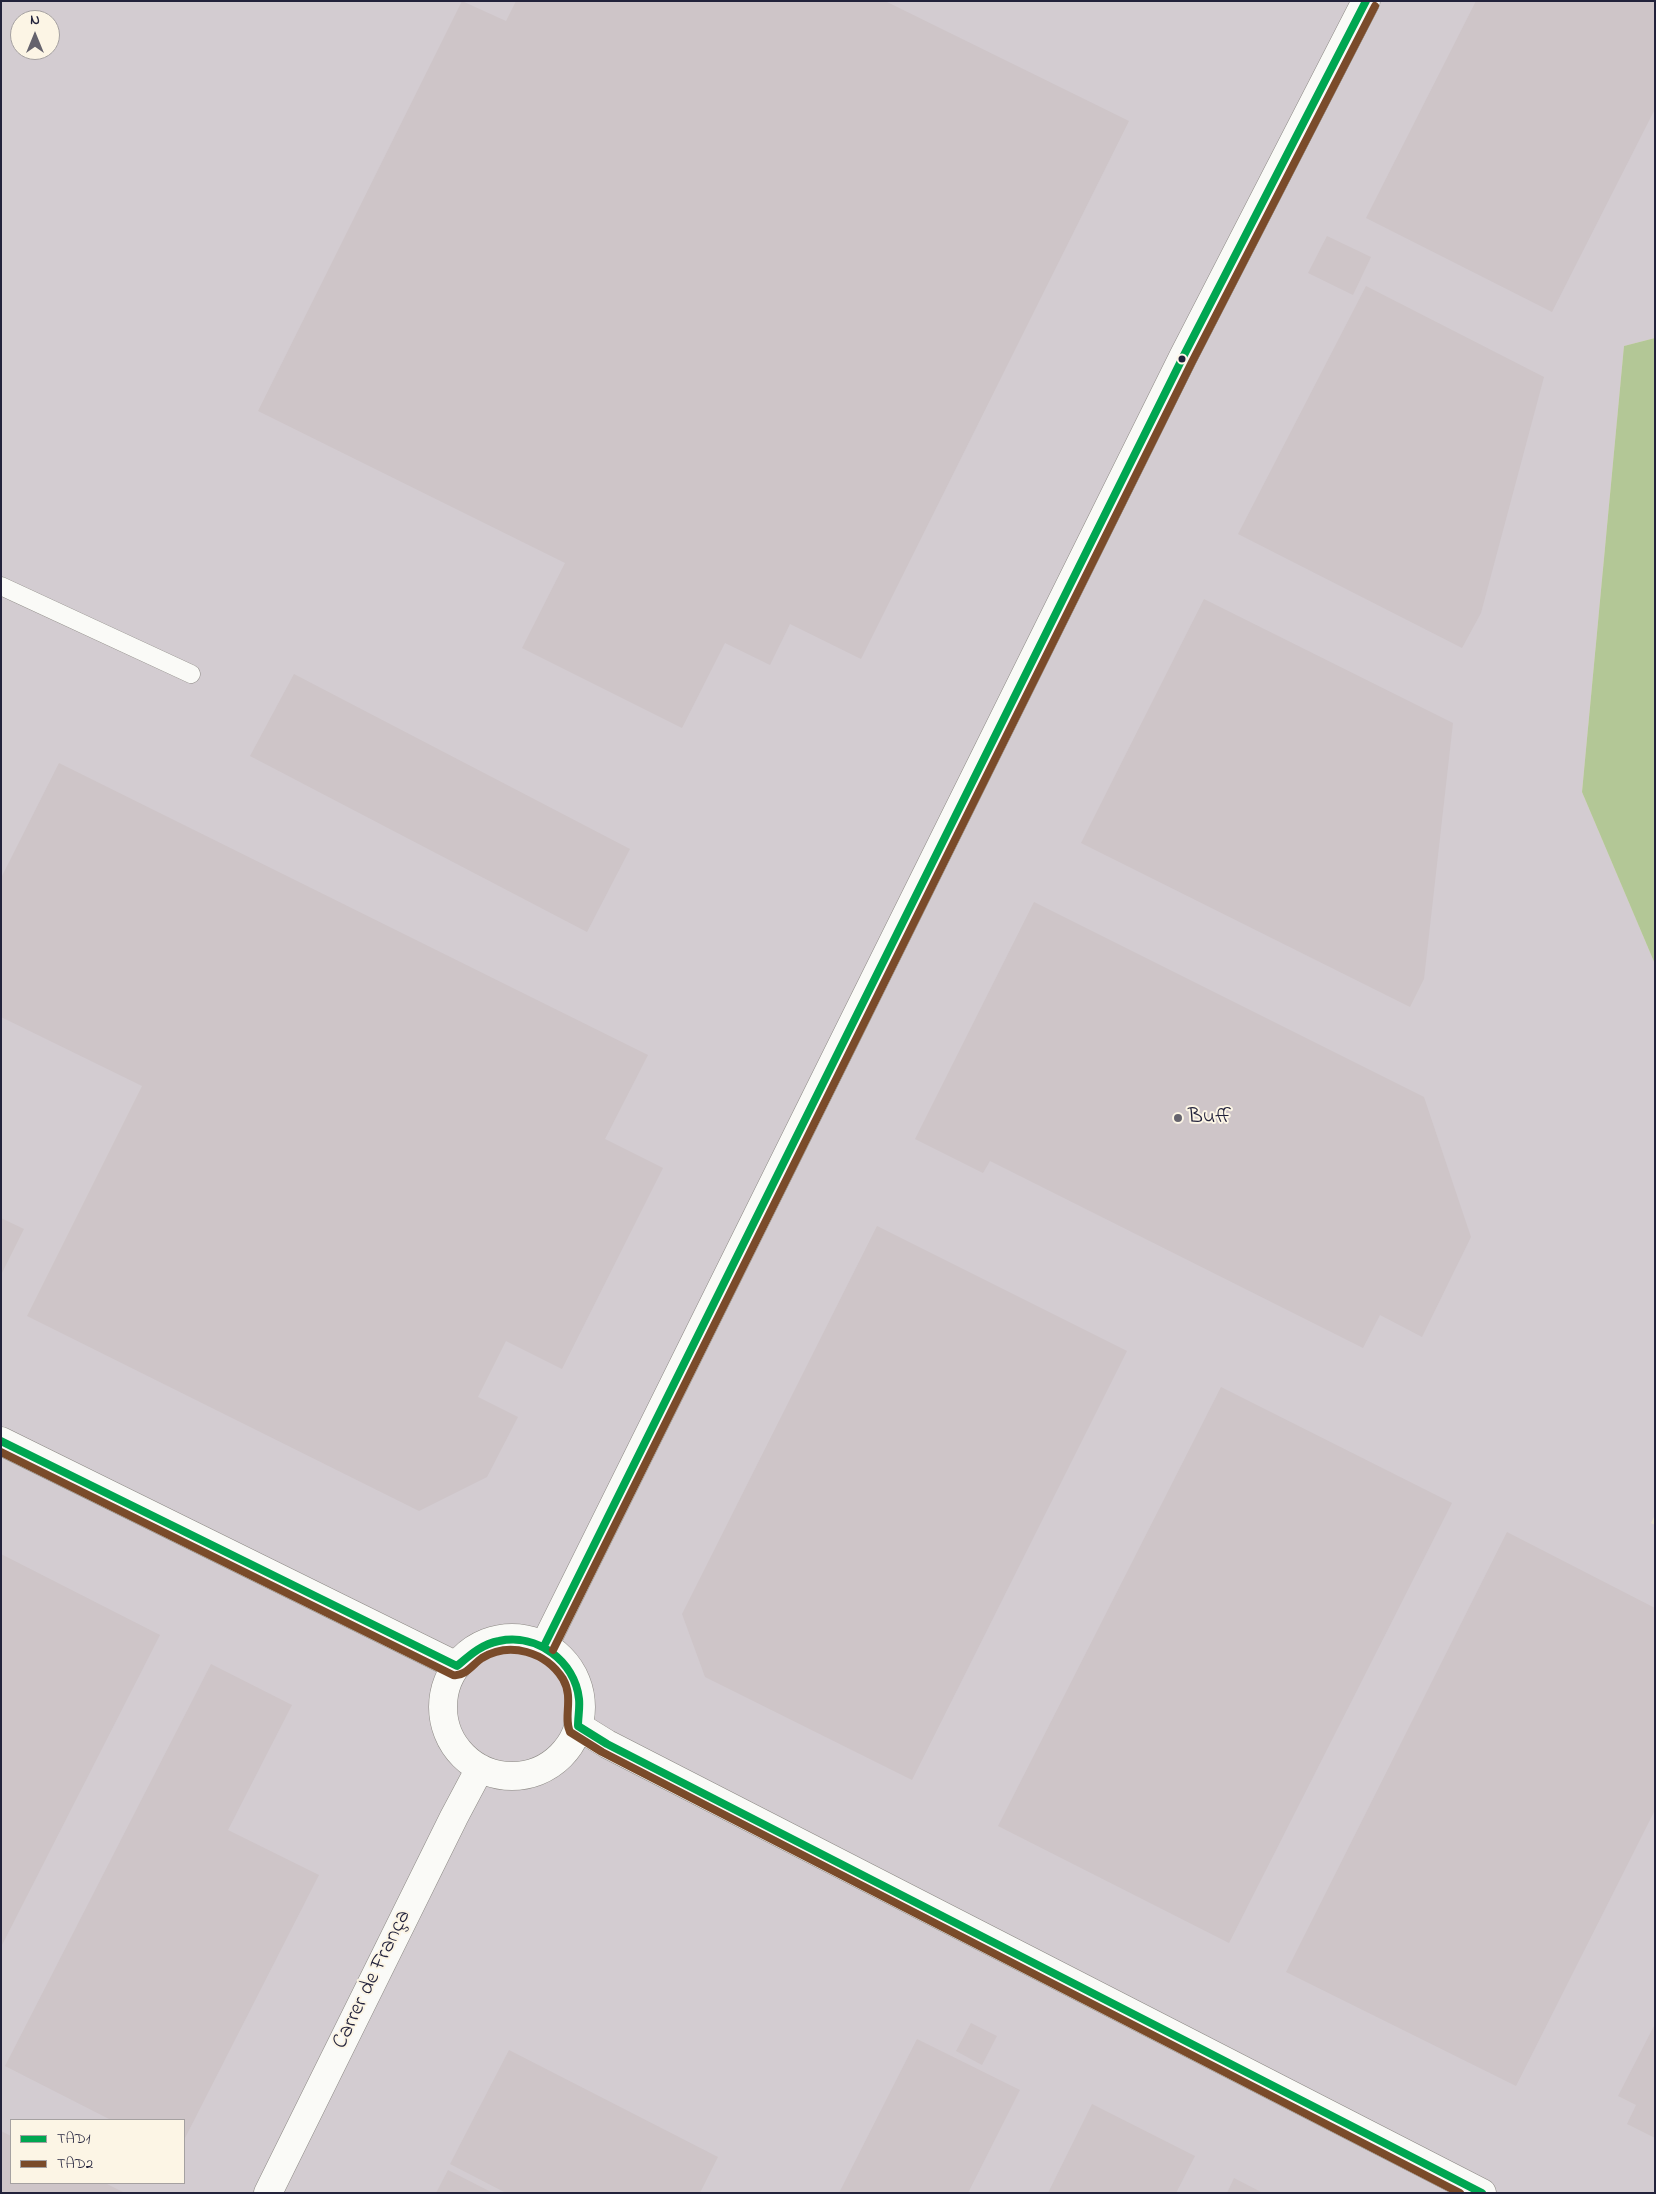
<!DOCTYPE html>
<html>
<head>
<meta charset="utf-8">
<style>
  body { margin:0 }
  #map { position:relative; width:1656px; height:2194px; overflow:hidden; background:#e1dbc9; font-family:"Indie Flower",sans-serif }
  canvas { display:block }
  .frame { position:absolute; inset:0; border:2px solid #22223b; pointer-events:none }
  .legend { position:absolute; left:10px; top:2119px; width:175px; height:65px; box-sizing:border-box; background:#fcf5e5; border:1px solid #a5a1a1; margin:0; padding:6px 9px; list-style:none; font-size:15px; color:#22223b }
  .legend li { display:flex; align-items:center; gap:10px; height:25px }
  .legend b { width:25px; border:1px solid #a5a1a1 }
  .north { position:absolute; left:10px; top:10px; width:50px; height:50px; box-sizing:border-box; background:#fcf5e5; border:1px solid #a5a1a1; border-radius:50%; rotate:0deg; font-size:14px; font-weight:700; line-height:20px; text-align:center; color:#22223b }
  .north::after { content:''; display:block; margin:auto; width:18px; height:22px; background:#65636d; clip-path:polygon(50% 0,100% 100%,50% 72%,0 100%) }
</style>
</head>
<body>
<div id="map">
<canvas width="1656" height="2194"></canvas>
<div class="frame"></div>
<ul class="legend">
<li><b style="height:6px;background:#00a651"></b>TAD1</li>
<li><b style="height:6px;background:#7a4b2a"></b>TAD2</li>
</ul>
<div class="north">N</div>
</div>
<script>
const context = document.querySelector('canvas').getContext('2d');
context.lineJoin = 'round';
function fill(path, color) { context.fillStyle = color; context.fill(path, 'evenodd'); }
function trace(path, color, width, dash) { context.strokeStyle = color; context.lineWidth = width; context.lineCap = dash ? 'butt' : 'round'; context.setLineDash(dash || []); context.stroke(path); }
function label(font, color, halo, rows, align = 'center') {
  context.font = font + ' "Indie Flower",sans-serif'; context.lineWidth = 4; context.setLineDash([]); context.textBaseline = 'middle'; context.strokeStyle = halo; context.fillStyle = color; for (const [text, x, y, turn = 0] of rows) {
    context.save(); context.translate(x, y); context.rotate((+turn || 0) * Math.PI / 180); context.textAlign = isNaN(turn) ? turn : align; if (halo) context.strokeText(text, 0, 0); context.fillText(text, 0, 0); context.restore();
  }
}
fill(new Path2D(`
  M1,1h1654v337l-31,8 -42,446 73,172v551l-4,8 4,2v668h-1654zM20,20h30v30h-30zM11,2120h173v63h-173z`), '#d3ccd1');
fill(new Path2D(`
  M1655,338v626l-73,-172 42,-446z`), '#b3c796');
fill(new Path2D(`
  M462,1l44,20 10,-20h369l244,120 -268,538 -71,-35 -20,41 -45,-22 -43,85 -160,-80 43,-85 -307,-152z
  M1476,1h179v108l-103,203 -186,-94z
  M1327,236l44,21 -18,38 -45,-22z
  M1366,286l178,91 -63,236 -19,35 -224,-114z
  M1204,599l249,124 -29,256 -14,28 -329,-164z
  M294,674l336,175 -43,83 -337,-176z
  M59,763l589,292 -43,84 58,29 -101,201 -56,-28 -28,56 40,20 -31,60 -68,34 -392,-195 115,-230 -141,-69v-139z
  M1034,902l390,195 47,140 -49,100 -42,-22 -17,33 -373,-187 -7,12 -68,-34z
  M1,1218l23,11 -23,46z
  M877,1226l250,125 -215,429 -207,-103 -23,-63z
  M1221,1387l231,116 -223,440 -231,-117z
  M1507,1532l148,76v202l-139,276 -230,-114z
  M1,1554l159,81 -159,312z
  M211,1664l81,41 -64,125 91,45 -135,265v-20h-73l-106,-54z
  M971,2023l26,13 -15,29 -26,-14z
  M1655,2024v114l-28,-14 9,-19 -18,-9z
  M917,2039l103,51 -52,103h-129z
  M509,2050l209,107 -18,36h-194l-56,-29z
  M1092,2104l103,52 -19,37h-128z
  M1,2131l10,5v47h94l20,10h-124z
  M448,2170l45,23h-57z
  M1234,2178l29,15h-36z`), '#cec5c8');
const lane = new Path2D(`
  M1,586l190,88`);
const street = new Path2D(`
  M1,1441l456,225
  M443 1707a69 69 0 1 1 138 0a69 69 0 1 1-138 0Z
  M544,1646l639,-1289 183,-356
  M578,1726l29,18 875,449
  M268,2193l186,-376 26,-49`);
trace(lane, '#8b8883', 19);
trace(street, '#8b8883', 29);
trace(lane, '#fafaf7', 18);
trace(street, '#fafaf7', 28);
trace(new Path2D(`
  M1,1441l456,225c13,-11 25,-22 42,-25 38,-8 76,20 80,58 1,9 -1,18 -1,27l29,18 875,449
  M544,1646l639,-1289 183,-356`), '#00a651', 8);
trace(new Path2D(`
  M1,1452l452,223c12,2 20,-11 29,-17 28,-17 64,-6 81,21 11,19 0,38 7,53l32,20 858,441
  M553,1650l639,-1288 183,-356`), '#7a4b2a', 8);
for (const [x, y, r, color] of [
  [1182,359,4.5,"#22223b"],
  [1178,1118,5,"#65636d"]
]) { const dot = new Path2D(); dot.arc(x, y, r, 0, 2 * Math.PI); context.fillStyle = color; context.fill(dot); trace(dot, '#fcf5e5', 2); }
label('22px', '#22223b', '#fcf5e5', [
  ["Buff",1188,1118]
], 'left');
label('22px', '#22223b', '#fcf5e5', [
  ["Carrer de França",373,1980,-64]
]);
</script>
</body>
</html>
